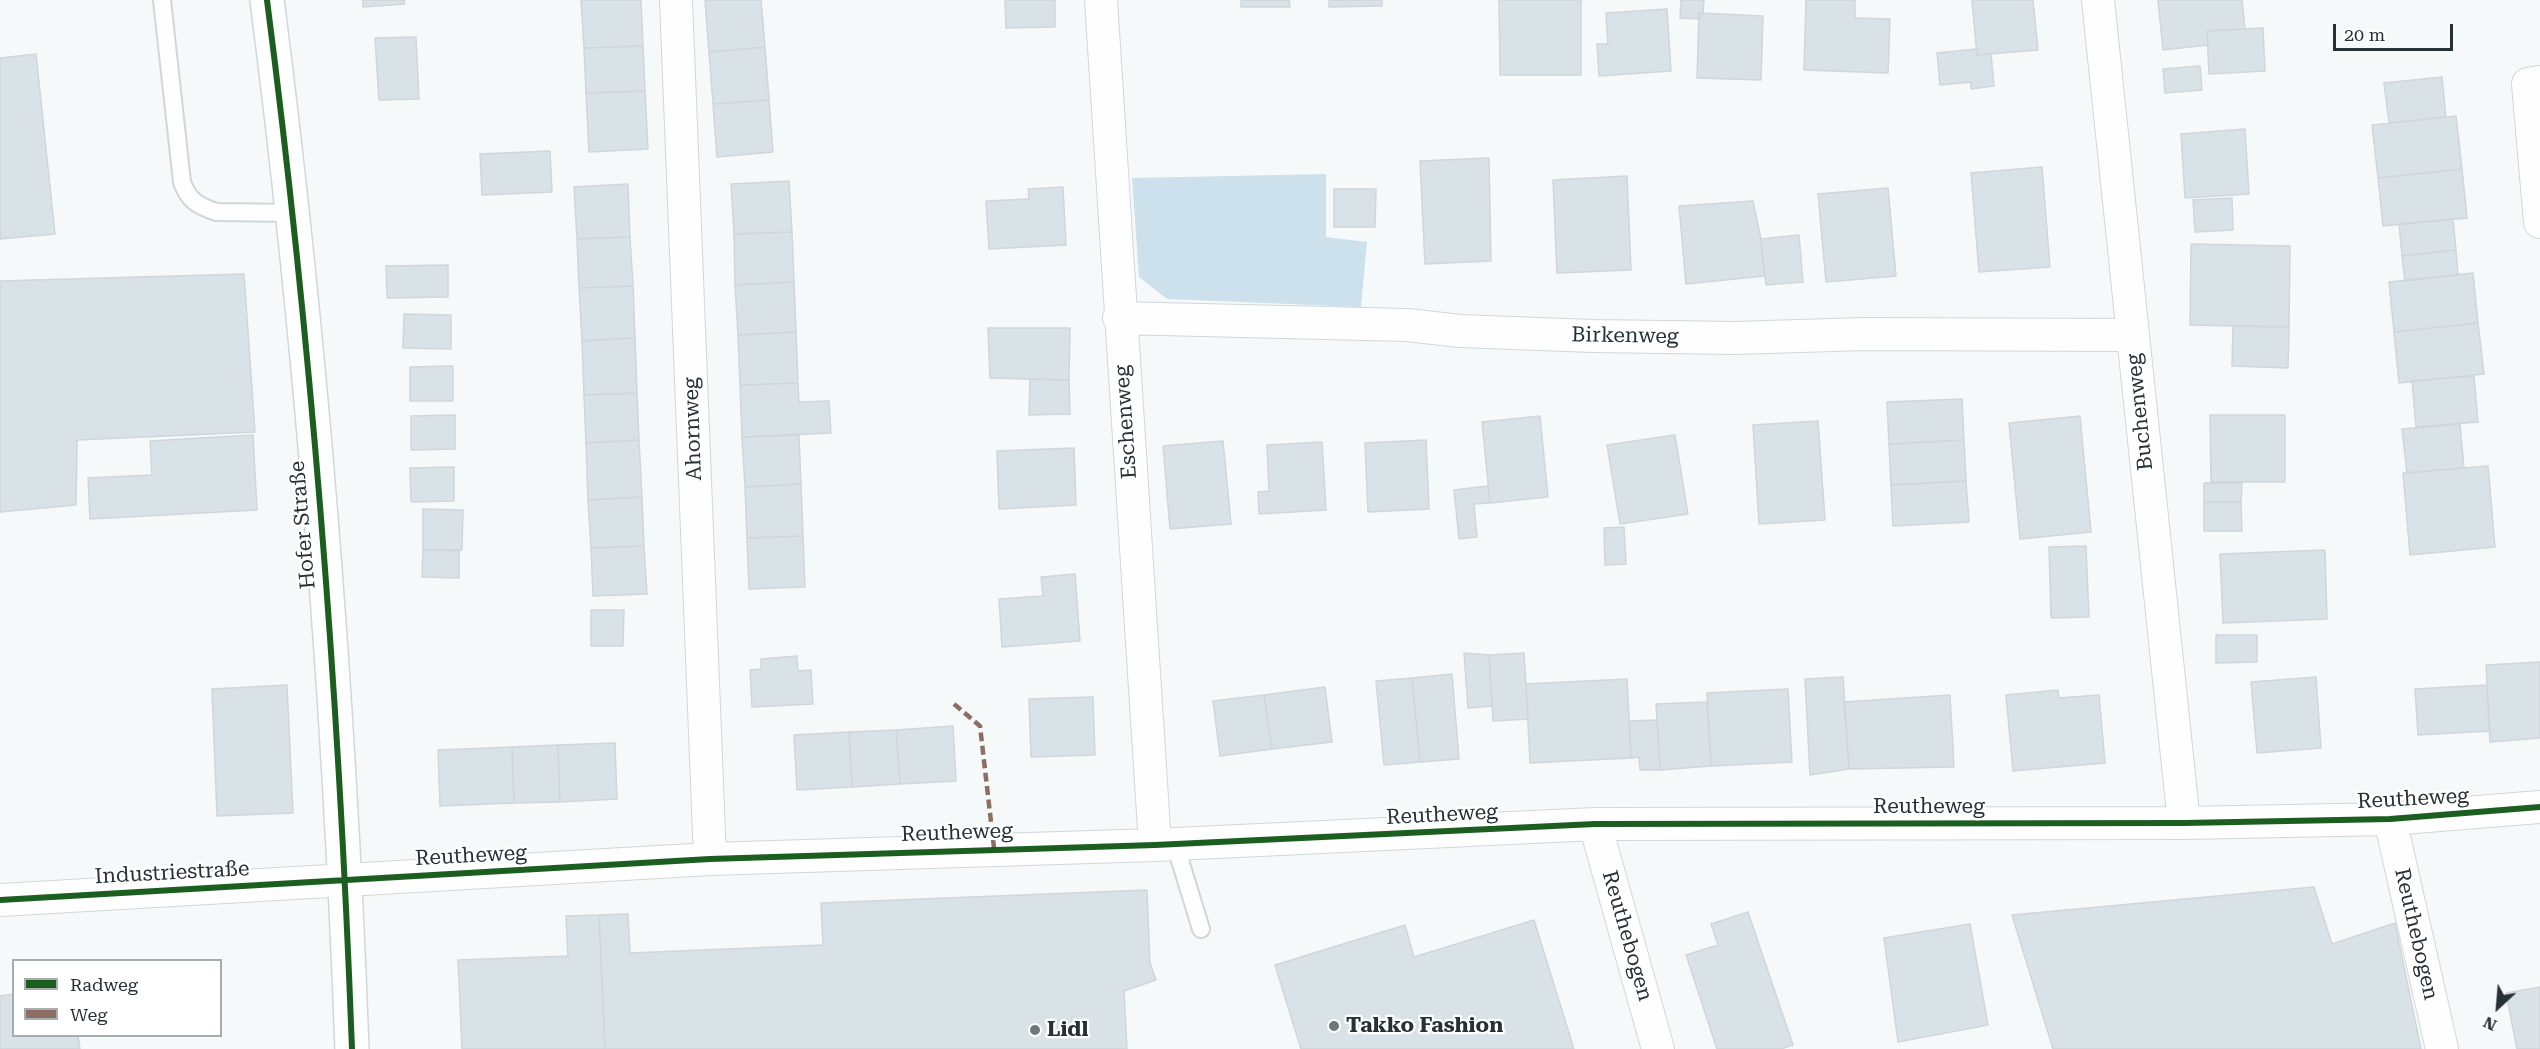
<!DOCTYPE html>
<html>
<head>
<meta charset="utf-8">
<style>
  body { margin:0 }
  #map { position:relative; width:2540px; height:1049px; overflow:hidden; background:#f6f9fa; font-family:"Roboto Serif",serif }
  canvas { display:block }
  .legend { position:absolute; left:12px; top:959px; width:210px; height:78px; box-sizing:border-box; background:#fff; border:2px solid #a8adaf; margin:0; padding:8px 10px; list-style:none; font-size:18px; color:#263136 }
  .legend li { display:flex; align-items:center; gap:12px; height:30px }
  .legend b { width:30px; border:2px solid #a8adaf }
  .north { position:absolute; left:2468px; top:977px; width:60px; height:60px; -webkit-text-stroke:4px #fff; paint-order:stroke; rotate:206deg; font-size:16px; font-weight:700; line-height:24px; text-align:center; color:#263136 }
  .north::after { content:''; display:block; margin:auto; width:21px; height:27px; background:#263136; clip-path:polygon(50% 0,100% 100%,50% 72%,0 100%) }
  .scale { position:absolute; left:2333px; top:24px; width:120px; height:27px; box-sizing:border-box; border:3px solid #263136; border-top:0; padding-left:8px; font-size:18px; line-height:21px; white-space:nowrap; color:#263136; -webkit-text-stroke:4px #fff; paint-order:stroke }
</style>
</head>
<body>
<div id="map">
<canvas width="2540" height="1049"></canvas>
<ul class="legend">
<li><b style="height:8px;background:#1b5e20"></b>Radweg</li>
<li><b style="height:8px;background:#8d6e63"></b>Weg</li>
</ul>
<div class="north">N</div>
<div class="scale">20 m</div>
</div>
<script>
const context = document.querySelector('canvas').getContext('2d');
context.lineJoin = 'round';
function fill(path, color) { context.fillStyle = color; context.fill(path, 'evenodd'); }
function trace(path, color, width, dash) { context.strokeStyle = color; context.lineWidth = width; context.lineCap = dash ? 'butt' : 'round'; context.setLineDash(dash || []); context.stroke(path); }
function label(font, color, halo, rows, align = 'center') {
  context.font = font + ' "Roboto Serif",serif'; context.lineWidth = 4.5; context.setLineDash([]); context.textBaseline = 'middle'; context.strokeStyle = halo; context.fillStyle = color; for (const [text, x, y, turn = 0] of rows) {
    context.save(); context.translate(x, y); context.rotate((+turn || 0) * Math.PI / 180); context.textAlign = isNaN(turn) ? turn : align; if (halo) context.strokeText(text, 0, 0); context.fillText(text, 0, 0); context.restore();
  }
}
fill(new Path2D(`
  M1326,174v63l41,5 -6,65 -194,-8 -28,-22 -7,-99z`), '#cce1eb');
const building = new Path2D(`
  M363,0h41l1,4 -42,3z
  M581,0h60l2,46 -59,2z
  M705,0h56l4,47 -56,5z
  M1005,0h50v27l-49,1z
  M1241,0h48l1,7h-49z
  M1329,0h53v6l-53,1z
  M1499,0h82v75h-81z
  M1681,0h23l-1,14 -4,-1 1,6 -20,-1z
  M1806,0h49v18l35,1 -2,54 -84,-3z
  M1972,0h61l5,50 -61,5z
  M2158,0h84l3,29 -38,2 1,14 -45,5z
  M1667,9l4,62 -72,5 -2,-32h11l-2,-31z
  M1699,13l64,3 -2,64 -64,-2z
  M2263,28l2,43 -56,3 -2,-43z
  M416,37l3,62 -40,1 -4,-62z
  M643,46l2,45 -59,2 -2,-45z
  M765,47l4,53 -56,4 -4,-52z
  M1976,49l1,6 14,-1 3,32 -23,3v-7l-31,3 -3,-32z
  M36,54l19,180 -55,5v-181z
  M2200,66l2,24 -37,3 -2,-24z
  M2442,77l4,40 -57,6 -5,-40z
  M645,91l3,58 -59,3 -3,-59z
  M769,100l4,52 -56,5 -4,-53z
  M2456,116l6,53 -84,9 -6,-53z
  M2245,129l4,65 -64,4 -4,-64z
  M550,151l2,41 -70,3 -2,-41z
  M1489,158l2,103 -66,3 -5,-103z
  M2042,167l8,100 -71,5 -8,-99z
  M2462,169l5,49 -84,8 -5,-48z
  M1627,176l4,94 -74,3 -4,-93z
  M789,181l3,51 -58,2 -3,-50z
  M628,184l2,53 -53,2 -3,-52z
  M1063,187l3,58 -77,4 -3,-48 43,-2 -1,-10z
  M1888,188l8,88 -70,6 -8,-88z
  M1334,189h42l-1,38h-41z
  M2232,198l1,32 -38,2 -2,-32z
  M1753,201l8,38 3,37 -78,8 -7,-78z
  M2453,219l3,31 -54,6 -3,-32z
  M792,232l2,50 -59,3 -1,-51z
  M1799,235l4,47 -37,3 -5,-46z
  M630,237l3,49 -54,2 -2,-49z
  M2191,244l99,2 -1,81 -99,-2z
  M2456,250l2,25 -53,6 -3,-25z
  M448,265v32l-61,1 -1,-32z
  M2473,273l5,50 -84,9 -5,-50z
  M244,274l11,158 -178,8 -1,65 -76,7v-231z
  M794,282l2,50 -58,3 -3,-50z
  M633,286l2,52 -53,3 -3,-53z
  M404,314l47,1v34l-48,-1z
  M2478,323l6,51 -85,9 -5,-51z
  M2233,326l56,1 -1,41 -56,-2z
  M988,328h82l-1,52 -79,-2z
  M796,332l2,51 -58,2 -2,-50z
  M635,338l2,55 -53,2 -2,-54z
  M453,366v35h-43v-34z
  M2474,376l4,46 -62,5 -4,-46z
  M1030,379l39,1 1,34 -41,1z
  M798,383l1,19 30,-1 2,32 -89,4 -2,-52z
  M637,393l2,47 -53,3 -2,-48z
  M1962,399l2,41 -75,4 -2,-42z
  M455,415v34l-44,1v-34z
  M2210,415h75v67h-74z
  M1540,416l8,81 -58,6 -8,-81z
  M2080,416l11,116 -71,7 -11,-116z
  M1818,421l7,99 -66,4 -6,-99z
  M2460,424l4,44 -57,5 -5,-44z
  M253,435l4,75 -167,9 -2,-41 64,-3 -2,-34z
  M799,435l2,49 -56,3 -3,-50z
  M1675,435l13,79 -68,10 -13,-79z
  M639,440l3,57 -54,3 -2,-57z
  M1426,440l3,69 -61,3 -3,-69z
  M1964,440l2,41 -75,4 -2,-41z
  M1223,441l8,83 -61,5 -7,-83z
  M1322,442l4,68 -67,4 -1,-22 11,-1 -2,-46z
  M1074,448l2,57 -77,4 -2,-58z
  M2488,466l7,81 -85,8 -7,-82z
  M454,467v34l-43,1 -1,-34z
  M1966,481l3,41 -76,4 -2,-41z
  M2204,483h38l-1,19h-37z
  M801,484l2,52 -56,2 -2,-51z
  M1488,486l2,17 -16,1 3,33 -18,2 -5,-49z
  M642,497l2,49 -53,2 -3,-48z
  M2204,502h37l1,29h-38z
  M423,509l40,1 -1,40h-39z
  M1624,527l2,37 -21,1 -1,-37z
  M803,536l2,51 -56,2 -2,-51z
  M644,546l3,48 -54,2 -2,-48z
  M2086,546l3,71 -38,1 -2,-71z
  M423,550l36,1v27l-37,-1z
  M2325,550l2,69 -104,4 -3,-69z
  M1075,574l5,67 -78,6 -3,-48 44,-3 -2,-19z
  M591,610h33l-1,36h-32z
  M2216,635h41v27l-41,1z
  M1464,653l25,2 3,51 -24,2z
  M1524,653l4,66 -35,2 -4,-66z
  M797,656l1,15 13,-1 2,34 -61,3 -2,-37 11,-1v-10z
  M2540,662v76l-50,4 -4,-77z
  M1452,674l7,85 -39,3 -8,-84z
  M1843,677l6,92 -39,6 -5,-96z
  M2316,677l5,71 -64,5 -6,-71z
  M1412,678l8,84 -36,3 -8,-84z
  M1627,679l4,79 -101,5 -4,-79z
  M287,685l6,128 -76,3 -5,-127z
  M2487,685l3,46 -72,4 -3,-46z
  M1325,687l7,55 -60,7 -8,-54z
  M1788,689l4,73 -81,4 -4,-73z
  M2058,690l1,8 40,-3 6,68 -92,8 -7,-76z
  M1264,695l8,54 -52,7 -7,-55z
  M1950,695l4,72 -105,2 -5,-67z
  M1093,697l2,58 -64,2 -2,-58z
  M1707,702l4,64 -51,4 -4,-66z
  M1657,720l3,50h-20l-1,-13 -8,1 -2,-37z
  M953,726l3,55 -56,3 -4,-54z
  M896,730l4,54 -48,3 -3,-55z
  M849,732l3,55 -55,3 -3,-55z
  M615,743l2,56 -57,3 -2,-57z
  M558,745l2,57 -46,1 -2,-56z
  M512,747l2,56 -74,3 -2,-56z
  M2314,887l18,57 63,-21 26,126h-368l-41,-134z
  M1147,890l3,73 6,17 -32,11 3,58h-522l-6,-134 29,-1 2,39 193,-8 -2,-42z
  M1748,912l45,133 -12,4h-64l-31,-94 32,-10 -7,-21z
  M599,915l6,134h-143l-4,-89 110,-4 -2,-40z
  M1534,920l40,129h-273l-26,-84 130,-40 9,32z
  M1970,924l18,101 -90,17 -14,-104z
  M2540,987v62h-23l-11,-56z
  M14,994v42h64l2,13h-80v-53z`);
fill(building, '#d9e2e7');
trace(building, '#d0d6da', 1.5);
const service = new Path2D(`
  M162,0l20,182c6,18 17,25 35,30l77,1
  M1175,844l26,85`);
const minor = new Path2D(`
  M676,0l34,859
  M1101,0l54,845
  M2098,0l86,823
  M2540,82l-12,2 12,138
  M1119,318l288,7 53,6 133,5 141,2 131,-4 266,1
  M2390,819l52,230
  M1595,824l63,225
  M0,900l710,-41 445,-14 440,-21 589,-1 206,-4 150,-12`);
const tertiary = new Path2D(`
  M267,0c45,348 72,699 85,1049`);
trace(service, '#d0d7da', 20);
trace(minor, '#d0d7da', 34);
trace(tertiary, '#d0d7da', 36);
trace(service, '#fefefe', 16);
trace(minor, '#fefefe', 32);
trace(tertiary, '#fefefe', 33);
trace(new Path2D(`
  M954,704l26,22 14,122`), '#8d6e63', 4.5, [9, 4.5]);
trace(new Path2D(`
  M267,0c45,348 72,699 85,1049
  M0,900l710,-41 445,-14 440,-21 589,-1 206,-4 150,-12`), '#1b5e20', 6);
for (const [x, y, r, color] of [
  [1334,1026,6,"#6f777b"],
  [1035,1030,6,"#6f777b"]
]) { const dot = new Path2D(); dot.arc(x, y, r, 0, 2 * Math.PI); context.fillStyle = color; context.fill(dot); trace(dot, '#fff', 2); }
label('21px', '#263136', '#fff', [
  ["Birkenweg",1625,336,1],
  ["Buchenweg",2140,412,-96],
  ["Eschenweg",1126,422,-94],
  ["Ahornweg",693,429,-92],
  ["Hofer Straße",303,525,-95],
  ["Reutheweg",2413,799,-3],
  ["Reutheweg",1929,807],
  ["Reutheweg",1442,815,-3],
  ["Reutheweg",957,833,-2],
  ["Reutheweg",471,856,-3],
  ["Industriestraße",172,873,-3],
  ["Reuthebogen",2416,934,77],
  ["Reuthebogen",1627,936,74]
]);
label('bold 21px', '#263136', '#fff', [
  ["Takko Fashion",1346,1026],
  ["Lidl",1047,1030]
], 'left');
</script>
</body>
</html>
